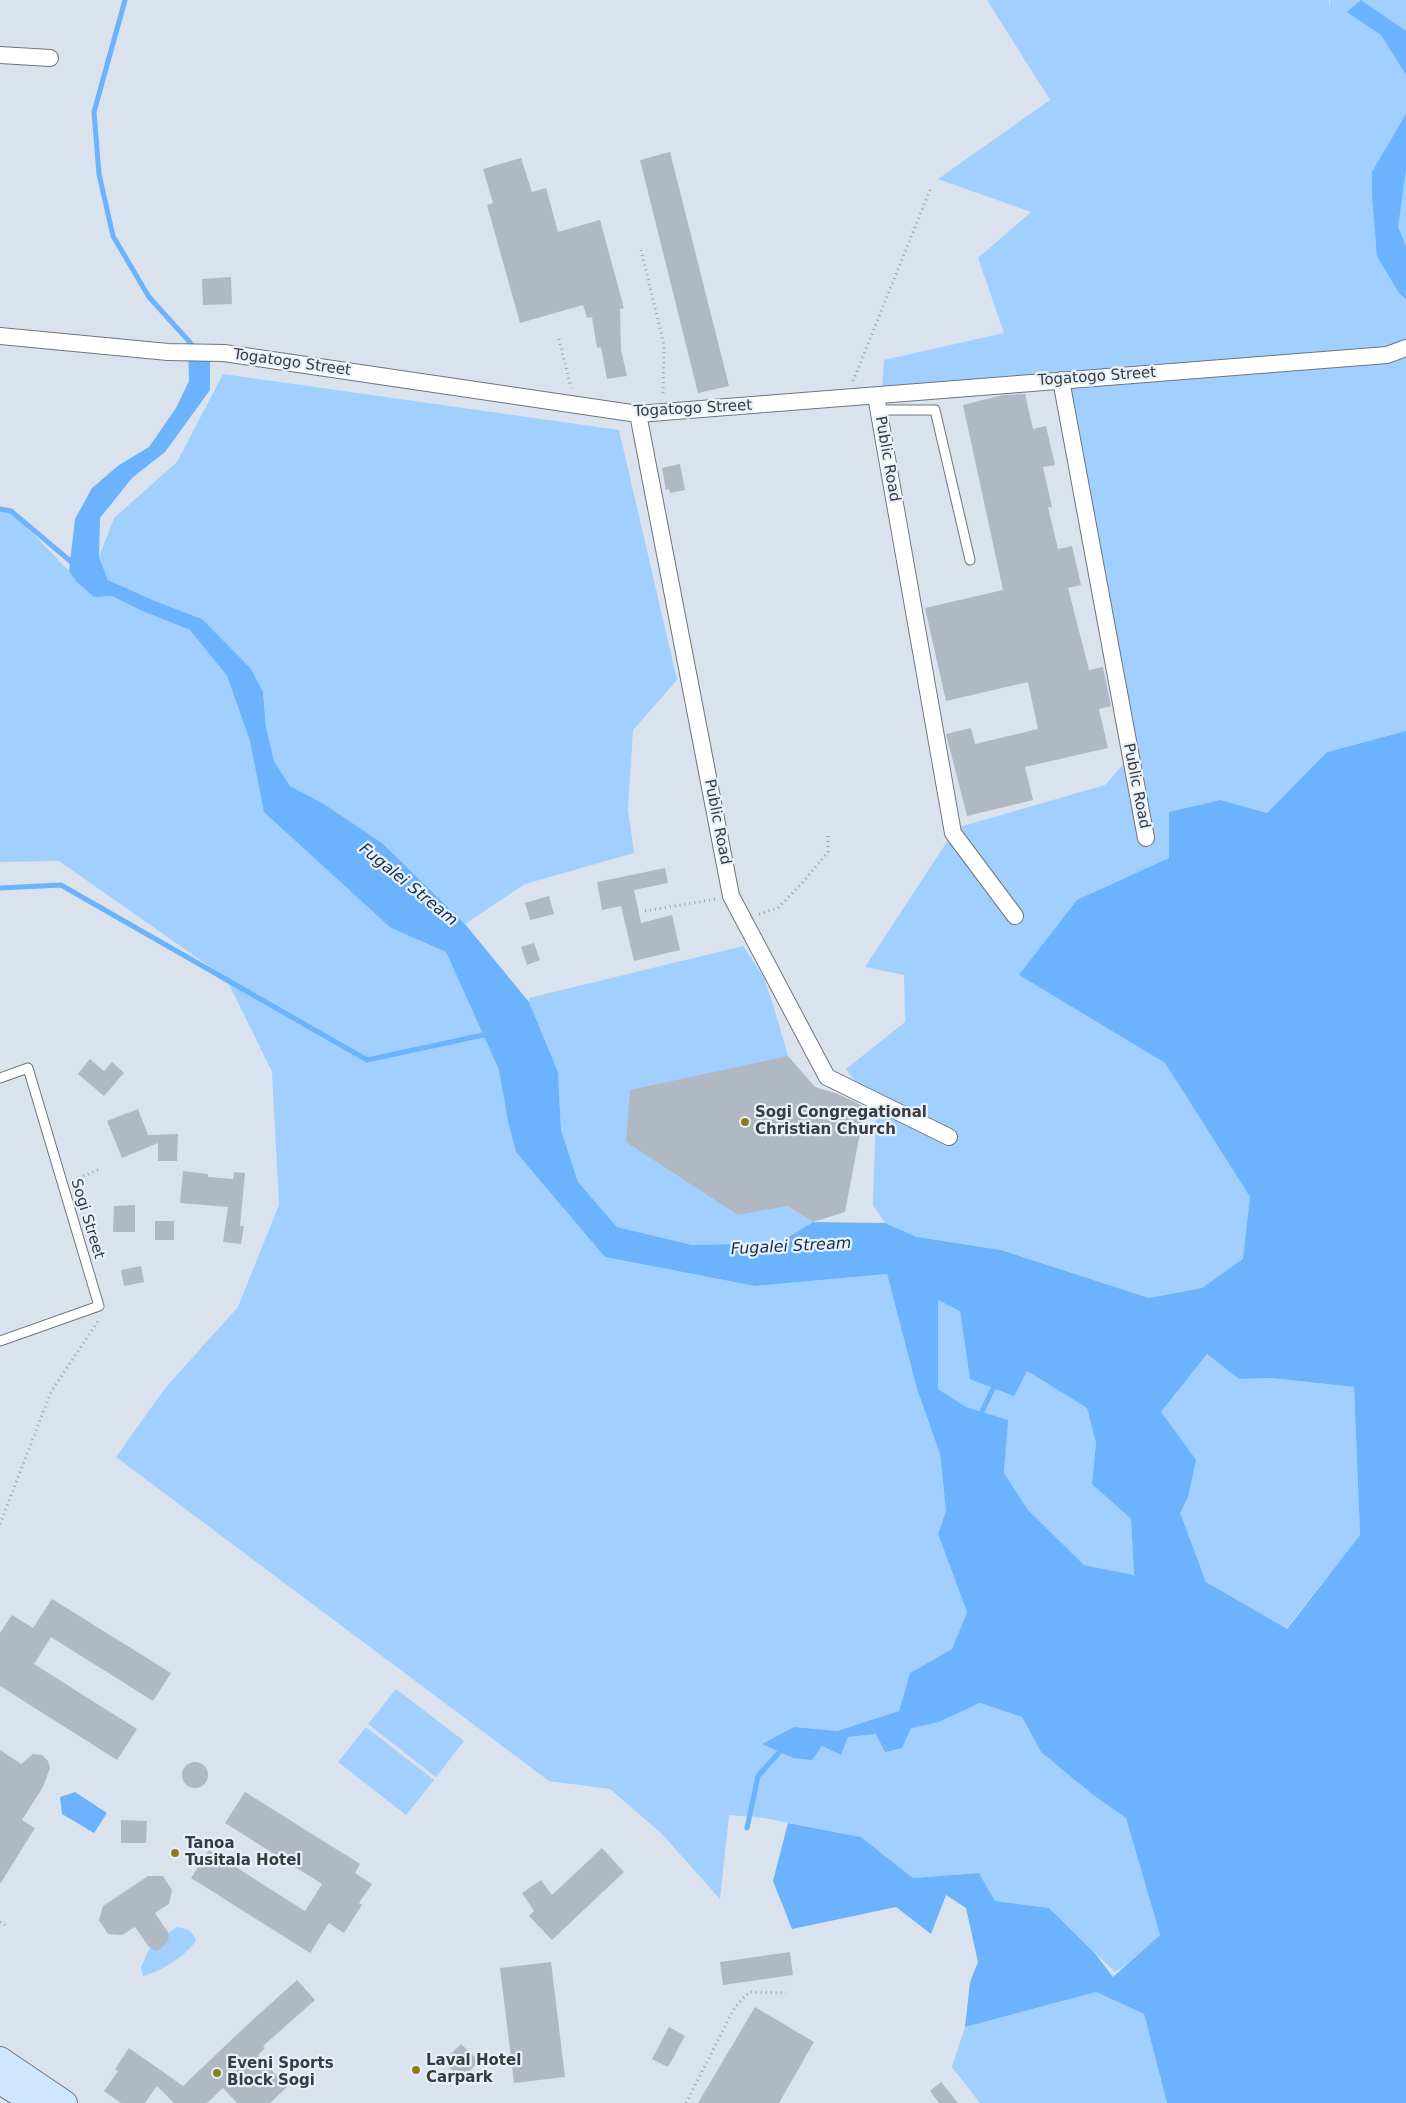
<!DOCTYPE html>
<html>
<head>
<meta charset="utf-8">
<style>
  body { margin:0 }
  canvas { display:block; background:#dae3ed }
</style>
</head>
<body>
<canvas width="1406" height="2103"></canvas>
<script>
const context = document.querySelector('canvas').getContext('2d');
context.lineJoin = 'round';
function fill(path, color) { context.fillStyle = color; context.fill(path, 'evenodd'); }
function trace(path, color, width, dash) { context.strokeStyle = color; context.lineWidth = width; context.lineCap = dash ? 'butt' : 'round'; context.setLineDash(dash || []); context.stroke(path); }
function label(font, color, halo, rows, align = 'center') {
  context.font = font + ' "DejaVu Sans",sans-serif'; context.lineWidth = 4.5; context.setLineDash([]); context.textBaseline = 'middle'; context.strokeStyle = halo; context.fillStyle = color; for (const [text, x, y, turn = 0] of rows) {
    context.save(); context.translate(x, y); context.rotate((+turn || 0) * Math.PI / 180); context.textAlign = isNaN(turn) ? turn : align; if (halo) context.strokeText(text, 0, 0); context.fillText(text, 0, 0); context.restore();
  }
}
fill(new Path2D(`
  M987,0h342l1,10v-10h76v731l-79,21 -60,61 -46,-13 -52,58 -150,117 146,88 85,134 -6,62 -42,29 -53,10 -148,-48 -84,-13 -32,-14 -12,-18 3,-96 -30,-40 59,-47 -1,-47 -39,-8 91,-139 149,-43 21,-24 -69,-377 -176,16 3,-40 120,-27 -26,-75 53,-46 -93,-33 112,-79z
  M223,374l396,56 58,250 -44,50 -5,80 6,43 -109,31 -60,40 -83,-81 -58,-39 -34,-18 -16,-25 -7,-26 -4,-43 -8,-15 -53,-58 -47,-18 -47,-21 -9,-23 15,-39 63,-56z
  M0,509l11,2 83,86 18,-1 28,14 50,20 37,46 23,65 141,187 55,24 53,118 106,187 150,29 132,-12 30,115 23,65 6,57 -8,23 29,78 -15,37 -42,24 -11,38 -62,20 -43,-4 28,19 19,9 7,-18 28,-3 63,-12 41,-19 42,14 19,35 52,43 33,23 34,117 -33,29 -12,8 -66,-64 -54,-7 -16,-28 -66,5 -52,-41 -97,-19 -35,-3 -9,84 -59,-66 -51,-44 -61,-8 -433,-324 50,-70 72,-80 41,-102 -7,-133 -46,-94 -167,-117 -59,1z
  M743,946l20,30 10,28 15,52 -1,150 26,16 -34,21 -87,2 -75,-18 -39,-45 -17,-52 -3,-58 -29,-70v-4z
  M938,1299l22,12 10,68 57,-8 60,37 9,35 -4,41 39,35 3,56 -50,-10 -56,-55 -24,-37 3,-53 -41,-13 -28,-18z
  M1207,1354l32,25 32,-1 83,9 6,148 -74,94 -80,-47 -27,-69 9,-16 -27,-85z
  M396,1689l68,52 -28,36 -68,-53z
  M366,1727l68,53 -28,35 -68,-53z
  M177,1927c11,2 15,3 19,14 -12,16 -34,30 -53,35l-2,-9 10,-22z
  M1096,1992l48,22 23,89h-187l-28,-36 13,-40z`), '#a1cfff');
fill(new Path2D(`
  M1361,0l45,31v44l-25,-40 -34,-23z
  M1406,114v55l-8,58 8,19v53l-7,-6 -22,-37 -5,-61v-23z
  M188,347h22v43l-45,62 -33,26 -32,40 -1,39 9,23 47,21 47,18 49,50 12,23 3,35 8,34 16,25 34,18 58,39 83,81 64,78 29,70 3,58 17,52 39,45 75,18 87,-2 34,-21 72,1 32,14 84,13 148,48 53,-10 41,-29 7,-62 -85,-134 -146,-88 58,-75 92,-42v-46l52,-12 46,13 60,-61 79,-21v1372h-239l-23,-89 -48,-22 -131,35 5,-45 8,-20 -12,-54 -20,-13 -15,39 -35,-27 -104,22 -19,-48 15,-58 73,14 52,41 66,-5 16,28 54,7 45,44 19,25 47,-42 -34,-117 -33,-23 -52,-43 -19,-35 -42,-14 -41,19 -28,6 -9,20 -17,4 -9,-18 -28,3 -7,18 -19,-9 -10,14 -19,-2 -31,-14 32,-17 43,4 62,-20 11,-38 42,-24 15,-37 -29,-78 8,-23 -6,-57 -23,-65 -30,-115 -132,12 -150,-29 -89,-105 -8,-31 -9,-51 -53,-118 -55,-24 -127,-116 -14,-71 -23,-65 -37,-46 -50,-20 -28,-14 -18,1 -17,-15 -8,-11 6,-52 17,-31 27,-23 30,-18 27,-39 13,-27zM938,1300l22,11 10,68 44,17 13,-25 60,37 9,35 -4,41 39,35 3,56 -50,-10 -56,-55 -24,-37 4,-53 -42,-13 -28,-18zM1207,1354l32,25 32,-1 83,9 6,148 -73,94 -81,-47 -26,-69 8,-16 8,-37 -35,-48z
  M75,1792l32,21 -13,20 -32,-19 -2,-17z`), '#6bb3fc');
trace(new Path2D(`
  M125,0l-31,112 5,62 14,62 36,61 46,51
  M0,509l11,2 64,54
  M0,888l61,-3 306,175 121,-26
  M979,1418l17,-36
  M747,1828l11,-52 26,-29`), '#6bb3fc', 5);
fill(new Path2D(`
  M670,152l59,234 -31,7 -58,-233z
  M521,158l11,34 14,-4 12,44 42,-12 24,88 -4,1 1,41 6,26 -20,3 -6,-32 -4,1 -5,-31 -5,1 -4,-13 -63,18 -33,-118 6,-2 -10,-34z
  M231,277l1,27 -29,1 -1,-26z
  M1025,394l8,35 13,-3 9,39 -12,2 9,40h-4l10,42 14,-3 9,39 -13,3 21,82 14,-3 8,39 -12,3 9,39 -83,19 8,33 -66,16 -21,-82 25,-6 4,16 63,-15 -10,-47 -82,19 -21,-93 78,-18 -40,-185 40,-10z
  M680,464l5,26 -15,3 -1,-4 -3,1 -4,-22z
  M665,868l3,15 -34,7 7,33 31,-8 8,35 -46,11 -13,-55 -19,4 -5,-28z
  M549,896l5,18 -24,6 -5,-17z
  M534,943l6,17 -13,5 -6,-18z
  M788,1056l27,31 23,7 27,13 -20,105 -32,10 -26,-16 -49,9 -112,-73 4,-52z
  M90,1059l14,12 8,-9 12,11 -20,23 -26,-22z
  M138,1109l10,26 30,-1 -1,27h-19v-18l-36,15 -15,-37z
  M183,1171l25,3v3l25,2 1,-7 11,1 -5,53h4l-3,18 -18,-2 5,-35 -48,-4z
  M135,1205v27h-22l1,-26z
  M155,1221h19v19h-19z
  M141,1266l3,16 -20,4 -3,-16z
  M52,1599l119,74 -18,28 -102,-64 -17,27 103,65 -20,31 -117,-74v-53l12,-18 21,13z
  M0,1750l21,14 12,-10 9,1 6,6 2,7 -7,19 -21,33 13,8 -35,56z
  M182 1775a13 13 0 1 1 26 0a13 13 0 1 1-26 0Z
  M245,1792l115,72 -5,9 17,11 -13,19 3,2 -18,28 -15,-10 -19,30 -119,-75 18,-28 96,61 17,-27 -97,-61z
  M121,1820l26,1 -1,22h-25z
  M602,1848l22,24 -72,68 -23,-24 5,-5 -12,-18 19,-13 11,15z
  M148,1876h15l9,14 -3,14 -14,9 14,21 -1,8 -11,9 -8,-4 -14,-20 -13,8 -14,-1 -9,-14 4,-14z
  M790,1952l3,23 -70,10 -3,-23z
  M551,1962l14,115 -51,6 -14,-115z
  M297,1980l18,20 -52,46 2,2 -7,7 29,32 -17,16h-33l-14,-15 -16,15h-33l-17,-17 -12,17h-24l-17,-12 14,-20 -3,-2 14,-21 54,38 64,-61z
  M755,2007l59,35 -35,61h-81z
  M669,2027l16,9 -17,31 -16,-8z
  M461,2044l18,17 -17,18 -19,-17z
  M941,2082l17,21h-19l-9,-12z`), '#b0b9c3');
const service = new Path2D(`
  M878,410h57l35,150
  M0,1078l28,-10 71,238 -99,35`);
const minor = new Path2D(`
  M0,55l50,3
  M0,336l168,16 56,1 414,61 749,-59 19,-7
  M1061,380l85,458
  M876,396l77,437 62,83
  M638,414l93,482 96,181 122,60`);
const secondary = new Path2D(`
  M0,2059l65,44
  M0,2082l34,21`);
trace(service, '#6d767f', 11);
trace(minor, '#6d767f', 18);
trace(secondary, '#6d767f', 26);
trace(new Path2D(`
  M641,250l23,95 -1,52
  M559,339l12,49
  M853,381l77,-191
  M645,911l71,-12
  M759,914l19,-6 25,-26 25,-30v-20
  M74,1180l26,-11
  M0,1524l51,-132 47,-71
  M0,1922l5,3
  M686,2103l49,-96 14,-15 37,1`), '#9ba2aa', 3, [1, 4]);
trace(service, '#fff', 9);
trace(minor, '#fff', 16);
trace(secondary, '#cee6fe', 24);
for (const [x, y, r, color] of [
  [745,1122,5,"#8a7c21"],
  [175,1853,5,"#8a7c21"],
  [416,2070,5,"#8a7c21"],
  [217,2073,5,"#8a7c21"]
]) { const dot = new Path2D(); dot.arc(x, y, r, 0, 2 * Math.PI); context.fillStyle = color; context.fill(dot); trace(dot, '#e7f0fb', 2); }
label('15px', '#383b3f', '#e7f0fb', [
  ["Togatogo Street",292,363,8],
  ["Togatogo Street",1097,377,-4],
  ["Togatogo Street",693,409,-3],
  ["Public Road",887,459,80],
  ["Public Road",1136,786,79],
  ["Public Road",717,822,79],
  ["Sogi Street",87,1219,73]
]);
label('bold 15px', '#383b3f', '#e7f0fb', [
  ["Sogi Congregational",755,1113],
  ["Christian Church",755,1130],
  ["Tanoa",185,1844],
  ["Tusitala Hotel",185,1861],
  ["Laval Hotel",426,2061],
  ["Carpark",426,2078],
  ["Eveni Sports",227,2064],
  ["Block Sogi",227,2081]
], 'left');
label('italic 16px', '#12304c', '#e7f0fb', [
  ["Fugalei Stream",408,885,39],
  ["Fugalei Stream",791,1247,-3]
]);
</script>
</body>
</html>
